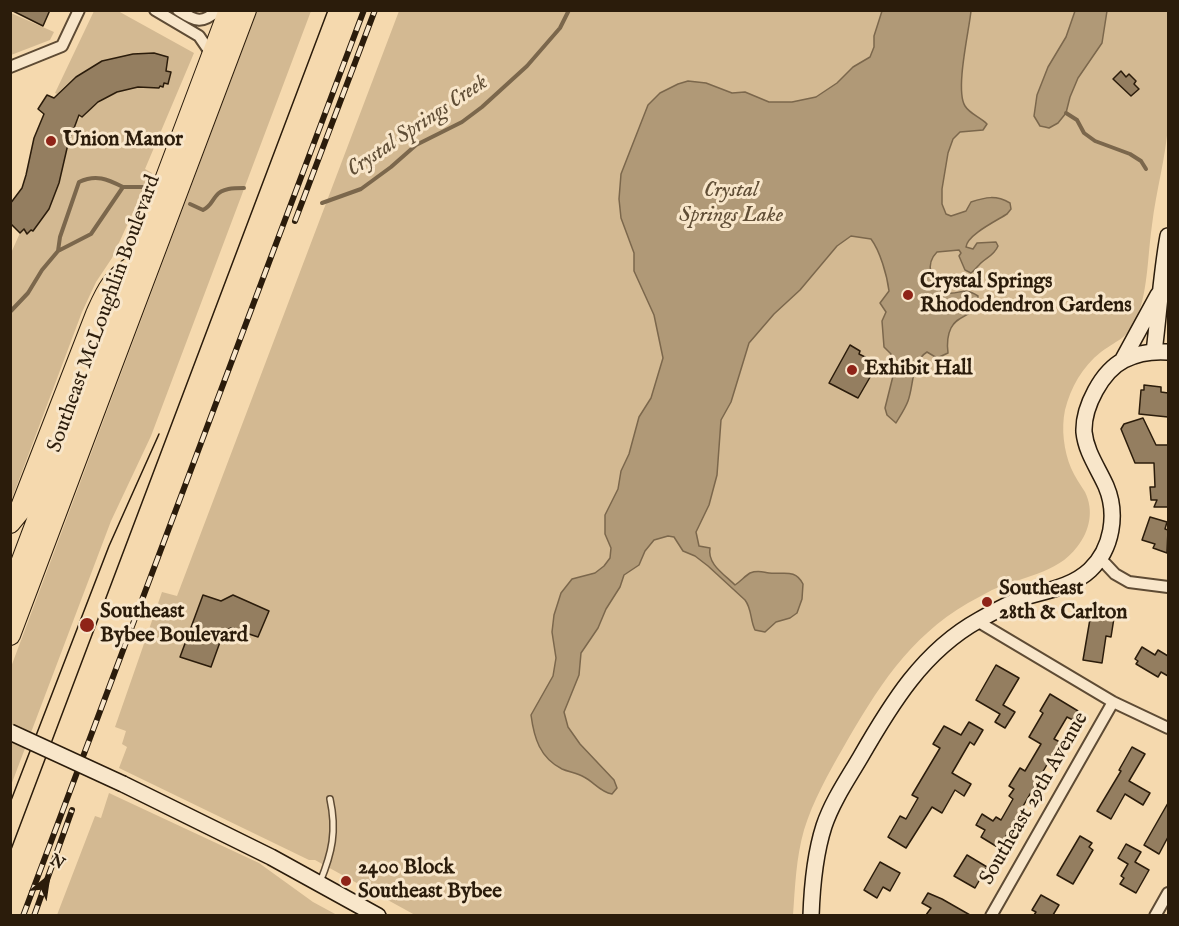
<!DOCTYPE html>
<html>
<head>
<meta charset="utf-8">
<style>
  body { margin:0 }
  #map { position:relative; width:1179px; height:926px; overflow:hidden; background:#f5d9ae; font-family:"IM FELL English",serif }
  canvas { display:block }
  .frame { position:absolute; inset:0; border:12px solid #2b1c0b; pointer-events:none }
  .north { position:absolute; left:18px; top:848px; width:60px; height:60px; -webkit-text-stroke:4px #f8e6ca; paint-order:stroke; rotate:30deg; font-size:16px; font-weight:700; line-height:24px; text-align:center; color:#2b1c0b }
  .north::after { content:''; display:block; margin:auto; width:21px; height:27px; background:#2b1c0b; clip-path:polygon(50% 0,100% 100%,50% 72%,0 100%) }
</style>
</head>
<body>
<div id="map">
<canvas width="1179" height="926"></canvas>
<div class="frame"></div>
<div class="north">N</div>
</div>
<script>
const context = document.querySelector('canvas').getContext('2d');
context.lineJoin = 'round';
function fill(path, color) { context.fillStyle = color; context.fill(path, 'evenodd'); }
function trace(path, color, width, dash) { context.strokeStyle = color; context.lineWidth = width; context.lineCap = dash ? 'butt' : 'round'; context.setLineDash(dash || []); context.stroke(path); }
function label(font, color, halo, rows, align = 'center') {
  context.font = font + ' "IM FELL English",serif'; context.lineWidth = 6; context.setLineDash([]); context.textBaseline = 'middle'; context.strokeStyle = halo; context.fillStyle = color; for (const [text, x, y, turn = 0] of rows) {
    context.save(); context.translate(x, y); context.rotate((+turn || 0) * Math.PI / 180); context.textAlign = isNaN(turn) ? turn : align; if (halo) context.strokeText(text, 0, 0); context.fillText(text, 0, 0); context.restore();
  }
}
fill(new Path2D(`
  M94,11h24l76,42 -49,116 7,4 -3,9h-2l-35,76 -16,24 -14,30 -71,189v-248l9,-20 4,-4 3,4 4,-3 2,1c12,-15 21,-30 26,-49 6,-22 7,-47 22,-66l2,1c15,-16 34,-28 57,-30 8,0 17,2 23,-1l1,-3h5l2,-11 -5,-1 2,-14h-4v-2c-41,-6 -79,9 -107,39l-2,-1z
  M257,11h54l-160,425 -40,85 -101,267 1,-121z
  M399,11h769c0,37 3,75 0,113 -2,33 -12,67 -16,101 -4,27 -4,64 -14,90 -10,24 -18,23 -37,37 -19,15 -30,35 -36,58 -4,19 -1,41 6,58 4,9 9,16 14,24 9,18 5,39 -8,55 -20,27 -57,30 -85,43 -8,4 -16,9 -24,13 -60,35 -91,86 -125,145 -15,26 -30,53 -39,82 -8,28 -9,57 -11,85h-378l-100,-55h-6l-190,-92 8,-21 -5,-3 4,-13 -11,-4 47,-135 15,4z
  M11,13l43,19 -4,8 -39,15z
  M109,793l150,70 54,39 24,13h-280l38,-99 6,2z`), '#d3b992');
const water = new Path2D(`
  M882,11h89c-2,20 -16,79 -6,95 5,8 15,11 22,18l-4,6 -23,2 -7,7 -5,14 -6,36v15l4,10 5,2 15,-5 5,-9c15,-5 25,-7 39,1l1,6 -4,5c-11,7 -40,21 -41,33l7,2 4,-6 19,-1 2,4c-4,10 -13,12 -19,19 -3,3 -5,6 -8,8l-6,-3 -6,-14 2,-3 -2,-3 -22,2c-13,13 -5,27 5,40 18,5 19,-7 36,4 -1,23 -19,16 -27,32 -4,8 -4,17 -3,25l-11,5 -10,-6c-16,10 -13,33 -19,49 -3,8 -8,15 -12,22l-9,-8 -2,-7 8,-32 -2,-22 -7,-7 -2,-26 4,-9 -6,-9 9,-12c-2,-16 -9,-40 -18,-52l-20,-3 -14,10 -37,44 -26,24 -25,29 -18,59 -10,18 -4,55 -8,30 -13,27 3,14 11,2c-3,16 14,26 25,37 6,-4 10,-9 15,-12 8,-3 12,-1 19,0 14,2 26,-5 34,11l-1,15 -5,14 -7,5 -14,4 -11,10 -10,-2c-5,-10 -3,-21 -10,-30l-37,-34 -13,-10 -12,-5 -9,-14 -6,-1 -14,4 -9,11 -6,14 -15,10 -4,12 -14,22 -8,19 -17,25 -2,22 -15,37 4,15 12,17 34,36 3,8 -5,6c-12,-2 -18,-12 -28,-17 -7,-4 -15,-5 -22,-8 -22,-11 -28,-31 -31,-54l22,-39 3,-18 -4,-26 2,-17 7,-22 11,-14 23,-6 9,-7 6,-8 1,-10 -6,-14v-19l13,-26 3,-18 8,-17 10,-37 12,-19 12,-40 -9,-43 -20,-44v-18l-13,-35 -2,-19 2,-25 27,-69 12,-12 18,-9 10,-3 18,2 26,10 13,-1 24,10h23l24,-5 21,-14 16,-16 17,-10 4,-10v-11z
  M1075,11h32l-5,32 -24,35 -8,19 -4,16 -8,10 -9,5 -4,-1 -5,-1 -6,-10 3,-21 11,-28 18,-30z`);
fill(water, '#b09977');
trace(water, '#7b674c', 1.5);
trace(new Path2D(`
  M1066,113l11,7 7,13 11,8 35,13 11,7 5,8
  M322,203l39,-14 30,-22 25,-22 46,-23 20,-15 45,-41 33,-38 9,-18
  M190,204l13,6c8,-4 8,-8 13,-14 6,-8 18,-8 28,-8
  M58,251l2,-14 19,-55c17,-8 28,-3 44,5
  M10,312l18,-19 14,-23 16,-19 33,-17 32,-47h21`), '#7b674c', 4);
const building = new Path2D(`
  M11,10h39l-7,16z
  M154,53l14,4 -2,14 5,1 -3,12 -4,-1 -1,4 -3,-1 -1,2 -21,-1 -21,5 -19,10 -16,15 -3,-2 -11,29 -9,39 -10,26 -16,22 -2,-1 -4,4 -3,-5 -4,4 -10,-10v-19l12,-16 4,-13 8,-37 10,-24 -6,-5 9,-14 7,3 22,-21 26,-16 31,-7z
  M1121,71l5,6 3,-3 7,7 -2,3 5,5 -8,7 -18,-17z
  M850,345l10,6 -1,3 10,5 -4,9 8,4 -15,26 -29,-15z
  M1144,385l17,2v5l7,1v24l-29,-3 2,-24h3z
  M1143,418l13,27h12v62h-14l3,-7h-6l-1,-13h5l-1,-24h-19l-14,-34 3,-5z
  M1150,517l17,5 -2,7 3,1 -1,23 -14,-5 2,-4 -13,-4z
  M203,595l18,6 12,-6 36,16 -11,26 -27,-9 -7,3 -13,36 -31,-10z
  M1101,615l13,3 -3,19 -5,-1 -4,27 -19,-3 7,-41 10,1z
  M1142,647l13,8 3,-5 10,6v20l-7,-4 -3,5 -22,-13 2,-3 -3,-2z
  M996,665l23,13 -16,27 12,7 -10,16 -10,-6 5,-8 -24,-14z
  M1050,694l28,17 -5,9 -6,-3 -13,22 6,3 -61,106 -18,-11 4,-7 -9,-5 6,-11 11,7 3,-4 5,3 12,-21 -4,-3 5,-7 -5,-3 11,-18 5,3 16,-27 -12,-7 14,-24 -3,-2z
  M969,722l14,8 -9,15 -4,-3 -18,31 19,11 -7,12 -9,-6 -13,23 -10,-6 -26,41 -18,-11 12,-21 6,3 12,-21 -6,-3 28,-47 -7,-4 11,-18 17,9z
  M1132,747l13,7 -16,27 21,12 -7,12 -18,-11 -14,25 -14,-8 24,-40 -2,-1z
  M1168,803v34l-9,17 -15,-9z
  M1080,836l12,7 -3,4 4,3 -20,34 -16,-9z
  M1126,844l15,8 -6,10 14,8 -13,23 -16,-9 4,-6 -3,-2 7,-12 -10,-6z
  M967,855l20,12 -12,21 -21,-12z
  M880,862l20,11 -10,18 -7,-4 -6,11 -13,-8z
  M928,893l14,6 28,16h-44l5,-7 -9,-5z
  M1041,895l18,10 -6,10h-19l2,-3 -4,-2z`);
fill(building, '#947e60');
trace(building, '#2b1c0b', 1.5);
const lane = new Path2D(`
  M320,882c12,-29 17,-51 10,-83`);
const street = new Path2D(`
  M155,10l44,26 13,19
  M178,10c18,11 23,15 40,0
  M10,67l52,-21 17,-36
  M1100,558l15,16 14,8 39,5
  M977,621l136,81 55,26
  M991,916l122,-214
  M1155,916l13,-23`);
const secondary = new Path2D(`
  M1154,352c5,-39 7,-77 14,-116
  M1122,361l36,-66
  M123,784l148,73 107,59
  M811,916c1,-30 4,-62 13,-90 8,-24 23,-46 36,-68 31,-54 63,-107 119,-138 16,-9 32,-18 49,-24 22,-6 45,-10 62,-26 22,-21 28,-56 16,-84 -8,-18 -20,-34 -22,-54 -1,-25 18,-61 40,-72 14,-7 30,-9 44,-8`);
const highway = new Path2D(`
  M10,523l9,-11 77,-198c10,-22 15,-35 37,-48
  M10,592l219,-582
  M10,635l236,-625`);
trace(lane, '#5e4b34', 8);
trace(street, '#5e4b34', 14);
trace(secondary, '#2b1c0b', 18);
trace(highway, '#2b1c0b', 22);
trace(lane, '#f8e6ca', 5);
trace(street, '#f8e6ca', 10);
trace(secondary, '#f8e6ca', 15);
trace(highway, '#f5d9ae', 20);
trace(new Path2D(`
  M10,803l99,-257 50,-112
  M10,852l318,-842`), '#2b1c0b', 1.5);
const rail = new Path2D(`
  M295,221l80,-211
  M23,916l341,-906
  M34,916l38,-106`);
trace(rail, '#2b1c0b', 6);
trace(rail, '#f8e6ca', 4, [11]);
const secondaryBridge = new Path2D(`
  M10,732l113,52`);
trace(secondaryBridge, '#2b1c0b', 18, []);
trace(secondaryBridge, '#f8e6ca', 15);
for (const [x, y, r, color] of [
  [51,141,6,"#8f2418"],
  [908,295,6,"#8f2418"],
  [852,370,6,"#8f2418"],
  [987,602,6,"#8f2418"],
  [87,625,8,"#8f2418"],
  [346,881,6,"#8f2418"]
]) { const dot = new Path2D(); dot.arc(x, y, r, 0, 2 * Math.PI); context.fillStyle = color; context.fill(dot); trace(dot, '#f8e6ca', 2); }
label('bold 21px', '#2b1c0b', '#f8e6ca', [
  ["Union Manor",63,141],
  ["Crystal Springs",920,283],
  ["Rhododendron Gardens",920,307],
  ["Exhibit Hall",864,370],
  ["Southeast",999,590],
  ["28th & Carlton",999,614],
  ["Southeast",100,613],
  ["Bybee Boulevard",100,637],
  ["2400 Block",358,869],
  ["Southeast Bybee",358,893]
], 'left');
label('21px', '#2b1c0b', '#f8e6ca', [
  ["Southeast McLoughlin Boulevard",105,314,-70],
  ["Southeast 29th Avenue",1035,799,-60]
]);
label('italic 22px', '#604e36', '#f8e6ca', [
  ["Crystal Springs Creek",418,127,-34],
  ["Crystal",731,191],
  ["Springs Lake",731,216]
]);
</script>
</body>
</html>
